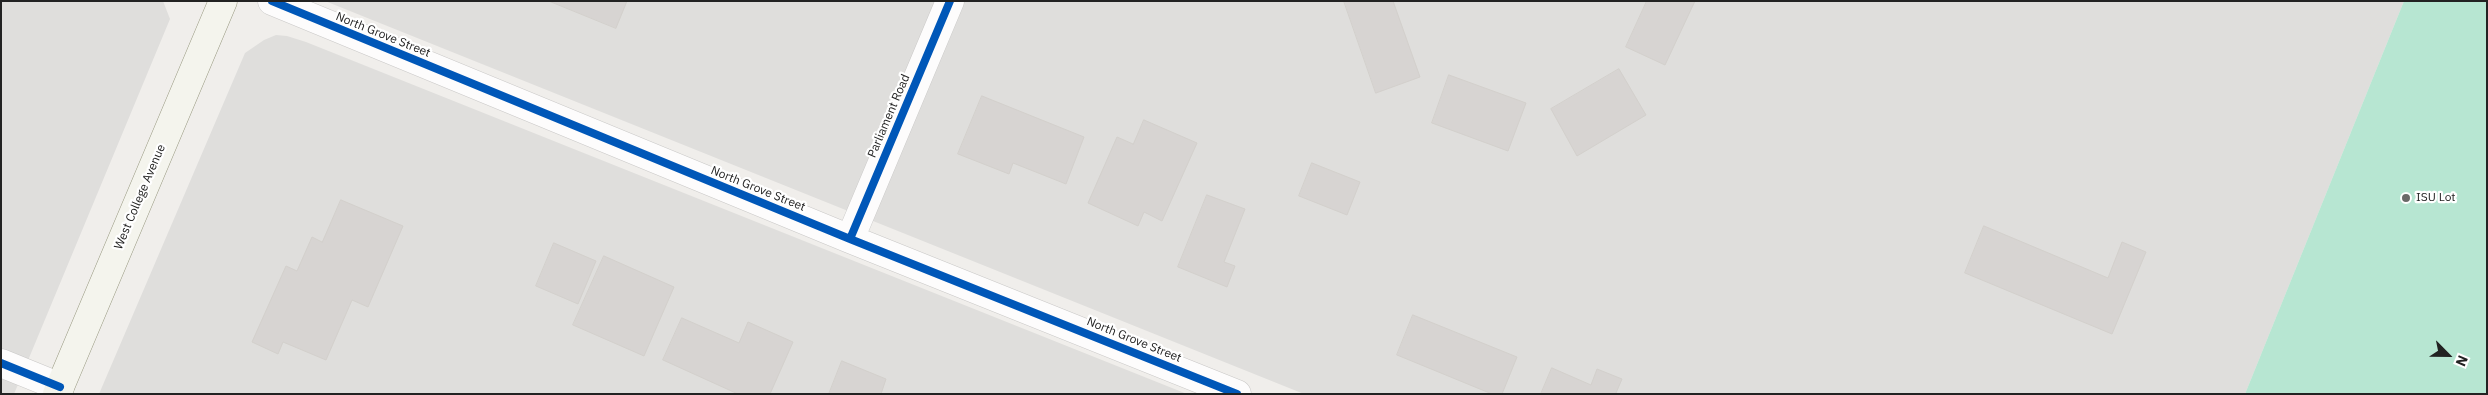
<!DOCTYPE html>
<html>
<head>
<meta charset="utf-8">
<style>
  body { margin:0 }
  #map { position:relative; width:2488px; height:395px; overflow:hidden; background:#f0eeeb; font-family:"IBM Plex Sans",sans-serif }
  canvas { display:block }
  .frame { position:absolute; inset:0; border:2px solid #222; pointer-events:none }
  .north { position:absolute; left:2423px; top:330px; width:50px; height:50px; -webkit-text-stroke:4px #fff; paint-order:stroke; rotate:113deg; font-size:14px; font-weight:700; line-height:20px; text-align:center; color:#222 }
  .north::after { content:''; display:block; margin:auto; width:18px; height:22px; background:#222; clip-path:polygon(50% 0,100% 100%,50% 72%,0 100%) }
</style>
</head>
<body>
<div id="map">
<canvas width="2488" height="395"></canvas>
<div class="frame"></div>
<div class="north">N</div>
</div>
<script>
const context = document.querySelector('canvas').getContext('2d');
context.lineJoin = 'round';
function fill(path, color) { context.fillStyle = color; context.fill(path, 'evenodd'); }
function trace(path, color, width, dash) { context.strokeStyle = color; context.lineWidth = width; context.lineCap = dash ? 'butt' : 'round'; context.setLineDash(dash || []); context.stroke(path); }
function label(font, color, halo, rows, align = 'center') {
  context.font = font + ' "IBM Plex Sans",sans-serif'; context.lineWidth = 4.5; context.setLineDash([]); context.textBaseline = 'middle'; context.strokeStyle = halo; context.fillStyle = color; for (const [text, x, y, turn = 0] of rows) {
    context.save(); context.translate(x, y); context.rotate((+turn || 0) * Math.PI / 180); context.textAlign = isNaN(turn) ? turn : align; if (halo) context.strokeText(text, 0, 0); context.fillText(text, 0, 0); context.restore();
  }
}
fill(new Path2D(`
  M1,1h162l7,18 -156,375h-13z
  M325,1h2079l-159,393h-941z
  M276,35l11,1 19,6 881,352h-1088l146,-341 19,-13z`), '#dfdedc');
fill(new Path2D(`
  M2404,1h83v393h-242z`), '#b7e6d2');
const building = new Path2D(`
  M549,1h78l-11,27z
  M1344,1h49l27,76 -44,16z
  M1647,1h48l-30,64 -39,-18z
  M1619,69l27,46 -69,41 -26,-47z
  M1449,75l77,28 -18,48 -76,-28z
  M982,96l102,41 -18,47 -53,-21 -4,11 -51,-20z
  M1144,120l53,23 -35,78 -18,-9 -6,14 -50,-23 29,-66 16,7z
  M1312,163l48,19 -13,33 -48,-19z
  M1207,195l38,14 -21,53 11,4 -8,21 -49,-20z
  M341,200l62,26 -35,81 -16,-7 -26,60 -43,-18 -5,12 -26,-12 34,-76 11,5 15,-34 10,5z
  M1984,226l124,52 14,-36 24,10 -34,82 -147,-61z
  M554,243l42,18 -18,43 -42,-18z
  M604,256l70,31 -30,69 -71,-31z
  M1413,315l104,42 -15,37h-10l-95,-39z
  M682,318l57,25 9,-21 45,20 -23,52h-32l-75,-34z
  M842,361l44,18 -5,15h-52z
  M1552,368l39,17 6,-16 25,10 -6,14 2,1h-77z`);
fill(building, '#d7d4d2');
trace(building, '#d3d0cc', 1);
const street = new Path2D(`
  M272,1l578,238 387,155
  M850,239l100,-238
  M1,363l59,24`);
const secondary = new Path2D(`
  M57,394l166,-393`);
trace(street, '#c9c8c7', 29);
trace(secondary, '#999a82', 29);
trace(street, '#fdfcfc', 28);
trace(secondary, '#f4f4ed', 28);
trace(new Path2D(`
  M272,1l578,238 387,155
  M850,239l100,-238
  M1,363l59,24`), '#0057b8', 8);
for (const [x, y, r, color] of [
  [2406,198,5,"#6a6968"]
]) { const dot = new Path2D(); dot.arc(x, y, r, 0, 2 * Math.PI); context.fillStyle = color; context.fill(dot); trace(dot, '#fff', 2); }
label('12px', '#222', '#fff', [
  ["North Grove Street",383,35,22],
  ["Parliament Road",889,116,-67],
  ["North Grove Street",758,189,22],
  ["West College Avenue",140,197,-67],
  ["North Grove Street",1134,340,22]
]);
label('12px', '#222', '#fff', [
  ["ISU Lot",2416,198]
], 'left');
</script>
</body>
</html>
